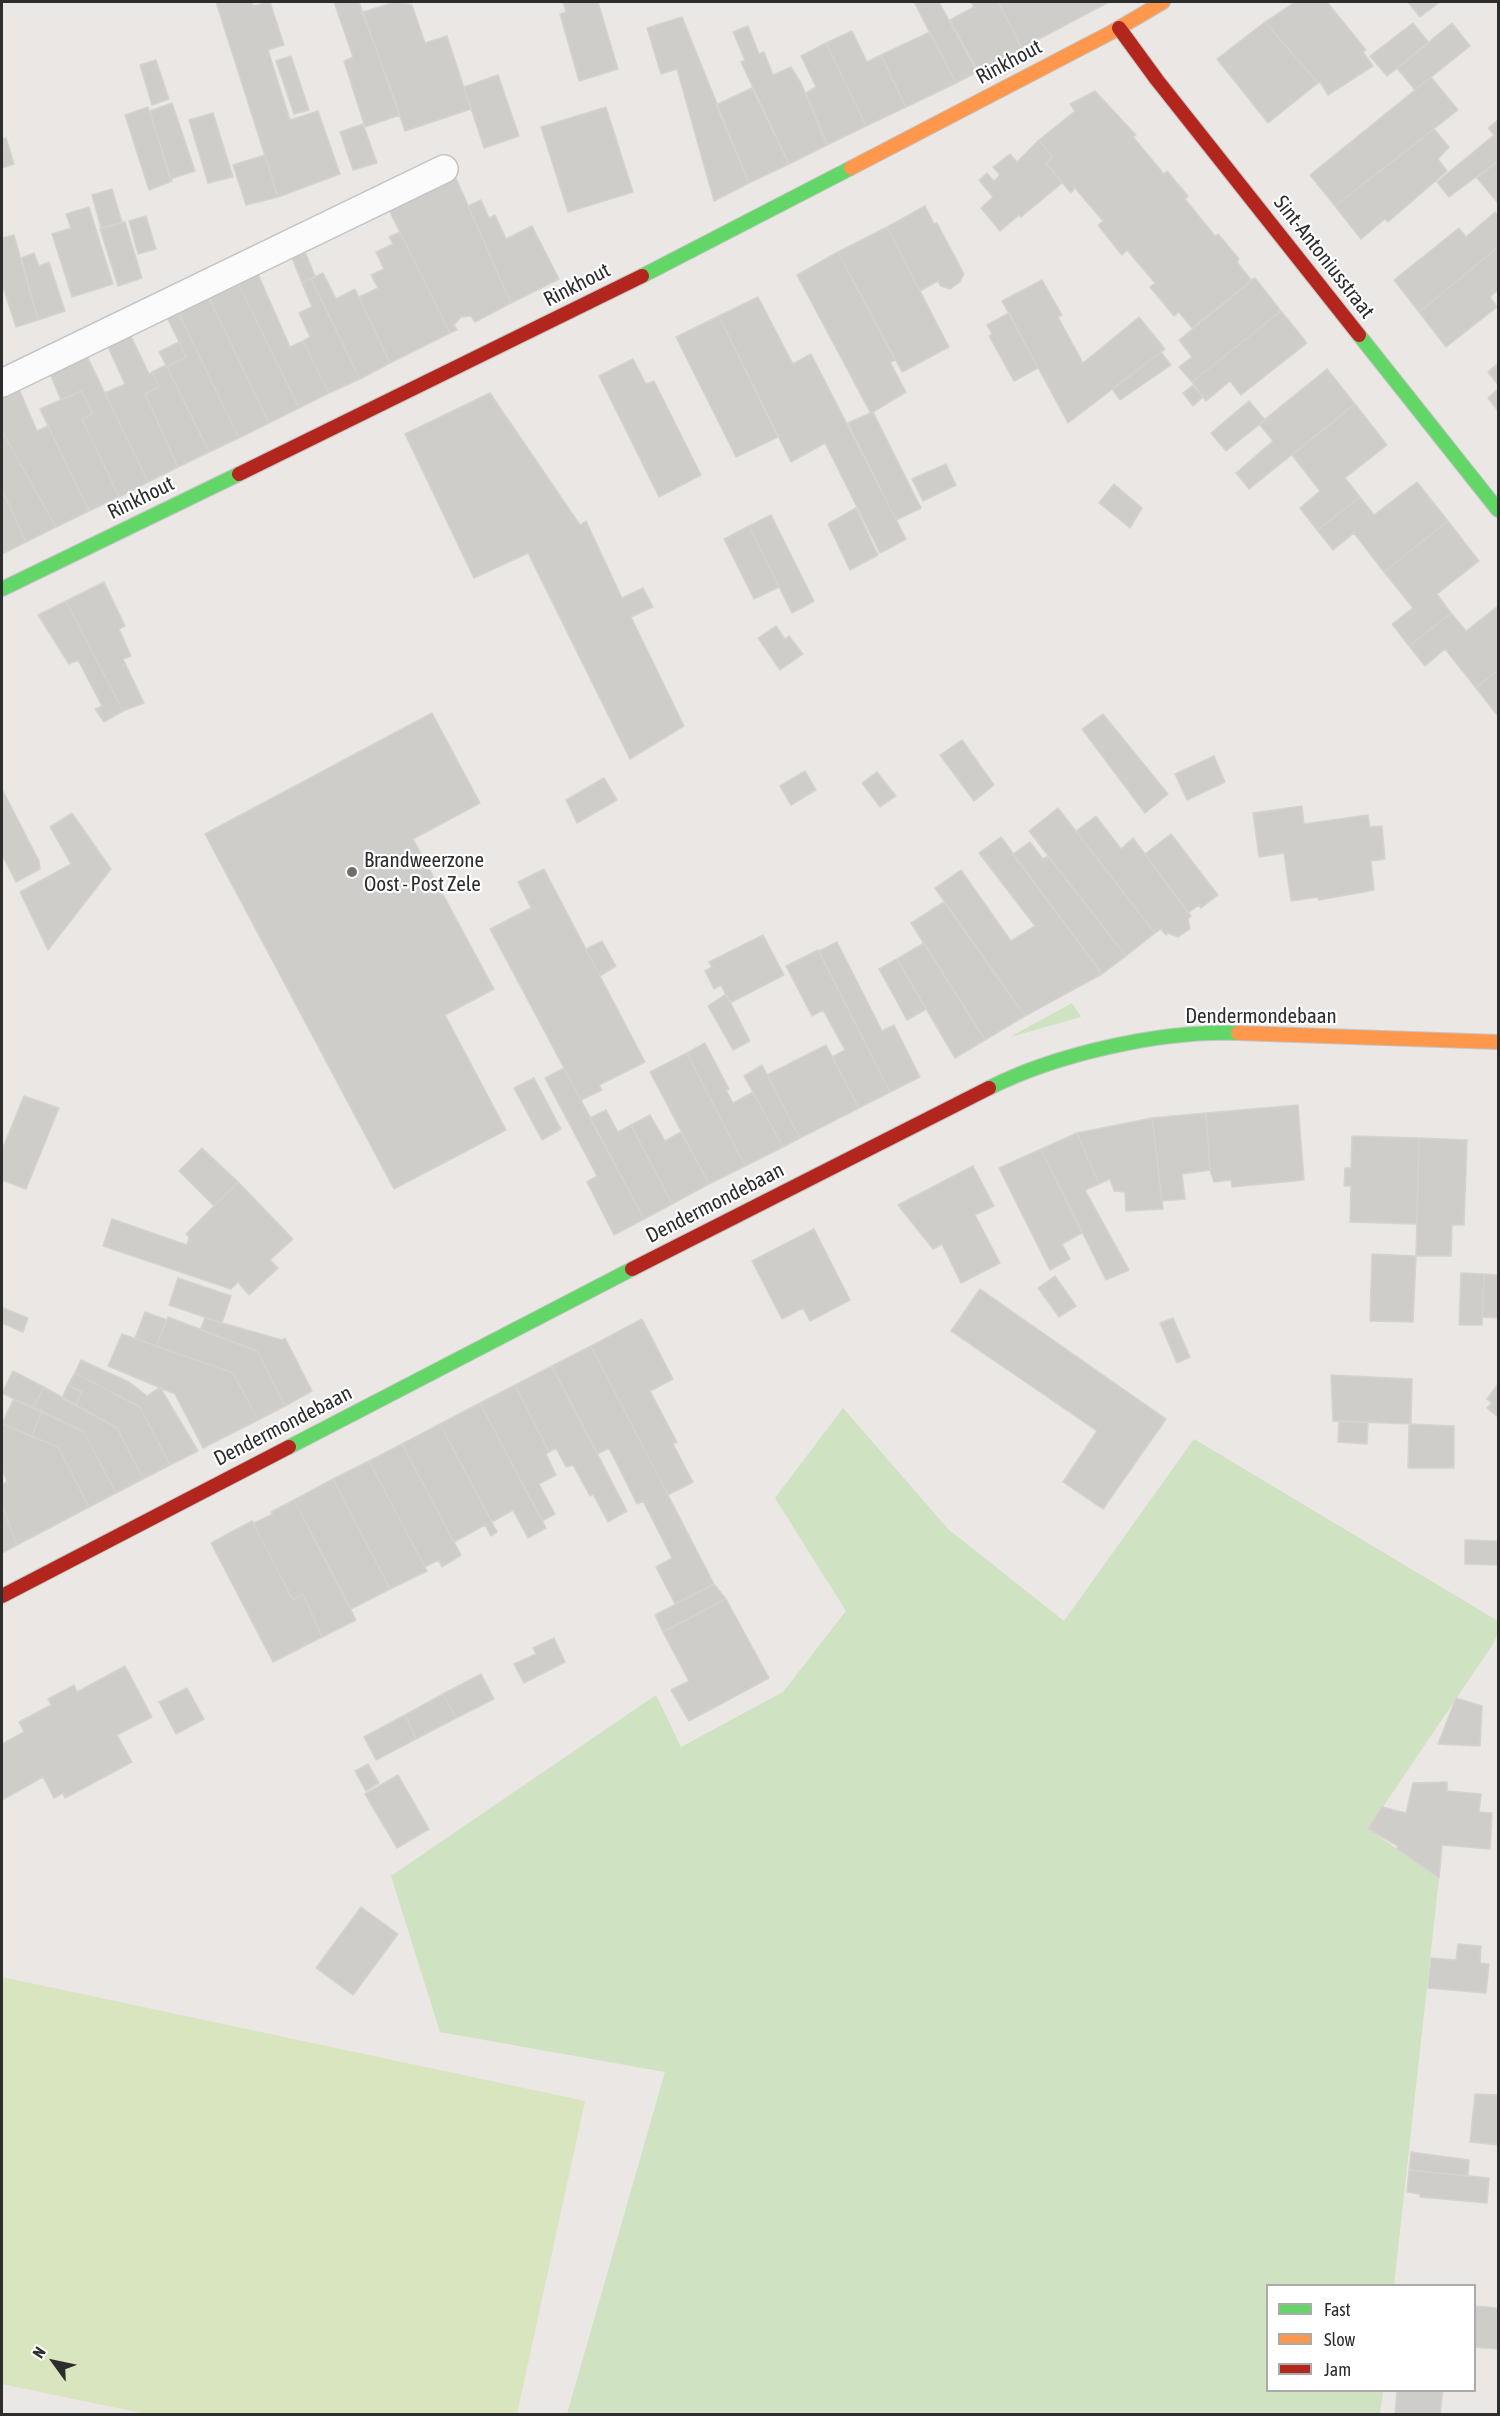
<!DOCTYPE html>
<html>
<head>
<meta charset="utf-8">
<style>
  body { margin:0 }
  #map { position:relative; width:1500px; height:2416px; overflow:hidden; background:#eae7e4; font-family:"Asap Condensed",sans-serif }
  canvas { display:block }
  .frame { position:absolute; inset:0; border:3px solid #2d2d2d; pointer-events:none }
  .legend { position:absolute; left:1266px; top:2284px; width:210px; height:108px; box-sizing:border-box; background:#fff; border:2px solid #ababab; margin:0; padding:8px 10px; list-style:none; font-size:18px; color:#2d2d2d }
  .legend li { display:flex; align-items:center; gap:12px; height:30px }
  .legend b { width:30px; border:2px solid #ababab }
  .north { position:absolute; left:24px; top:2332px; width:60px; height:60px; -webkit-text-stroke:4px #fff; paint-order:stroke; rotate:303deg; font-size:16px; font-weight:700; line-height:24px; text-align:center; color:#2d2d2d }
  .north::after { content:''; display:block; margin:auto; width:21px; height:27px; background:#2d2d2d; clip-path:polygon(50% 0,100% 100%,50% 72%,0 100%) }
</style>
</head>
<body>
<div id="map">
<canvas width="1500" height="2416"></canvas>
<div class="frame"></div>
<ul class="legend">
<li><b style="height:8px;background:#63d668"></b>Fast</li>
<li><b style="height:8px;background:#ff974d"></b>Slow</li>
<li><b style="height:8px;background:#b3261e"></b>Jam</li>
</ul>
<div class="north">N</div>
</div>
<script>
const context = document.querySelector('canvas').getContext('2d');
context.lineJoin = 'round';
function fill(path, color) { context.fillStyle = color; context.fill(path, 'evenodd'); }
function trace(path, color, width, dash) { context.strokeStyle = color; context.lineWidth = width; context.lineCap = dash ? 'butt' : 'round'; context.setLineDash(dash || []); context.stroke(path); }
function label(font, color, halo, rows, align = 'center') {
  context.font = font + ' "Asap Condensed",sans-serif'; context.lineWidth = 4.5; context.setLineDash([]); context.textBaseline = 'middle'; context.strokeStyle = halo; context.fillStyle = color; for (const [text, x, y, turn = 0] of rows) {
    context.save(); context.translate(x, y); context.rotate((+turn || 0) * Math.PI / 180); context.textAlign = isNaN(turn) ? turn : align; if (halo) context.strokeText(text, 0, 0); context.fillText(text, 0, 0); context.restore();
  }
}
fill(new Path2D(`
  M1072,1003l9,14 -71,20z
  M843,1408l105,121 116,92 130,-182 304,182v12l-5,11 -125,185 71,49 -45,407 -126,1v104l115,1 -3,23h-813l98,-342 -225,-40 -49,-156 265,-181 25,52 102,-55 63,-81 -71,-113z`), '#cfe2c1');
fill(new Path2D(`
  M2,1977l583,124 -68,313h-371l-144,-30z`), '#d8e5bf');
const building = new Path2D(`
  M216,2h36l1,4 17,-4 14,43 -16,5 22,70 28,-9 22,63 -62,23z
  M334,2h25l41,113 -35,12 -21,-66 9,-4z
  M395,2l17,3 13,38 22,-7 24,73 -66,22 -42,-119z
  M563,2h35l20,67 -39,12 -19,-67 6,-2z
  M914,2h25l38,70 -21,11z
  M971,2h27l24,46 -44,23 -28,-51 24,-13z
  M998,2h111l-87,46z
  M1295,2h32l39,48 -3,2 10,14 -45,29 -8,-13 -2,1 -53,-61z
  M1408,2h32l-20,15z
  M682,17l67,166 -35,18 -37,-132 -16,5 -14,-46z
  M1265,22l53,61 -50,40 -51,-64z
  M1413,23l16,20 -42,33 -17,-20z
  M1452,23l18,23 -55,44 -18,-22z
  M748,26l11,28 5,-2 9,23 18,-8 10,16 26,62 -38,19 -48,-102 4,-2 -12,-28z
  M852,31l15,31 14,-7 25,52 -40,19 -40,-83z
  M930,32l26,51 -50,24 -25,-52z
  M826,43l40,83 -39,19 -21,-52 10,-6 -15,-31z
  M291,56l18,54 -15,4 -18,-53z
  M156,60l13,39 -17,6 -12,-40z
  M498,75l21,61 -35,12 -20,-61z
  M1431,77l27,33 -123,96 -25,-31z
  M752,88l37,76 -40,19 -33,-78z
  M1095,91l41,44 -3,2 31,37 3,-3 21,25 -3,3 30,37 3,-2 21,25 -2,3 14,18 4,-2 -63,50 -13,-16 -5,4 -24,-29 5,-4 -28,-33 -5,5 -24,-30 5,-4 -28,-33 -4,5 -25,-30 7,-6 -14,-17 36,-29 -5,-7z
  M172,103l23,68 -25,8 -20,-68z
  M148,107l24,74 -23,9 -24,-75z
  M606,107l27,85 -65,20 -27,-85z
  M213,113l20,64 -25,6 -19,-63z
  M1498,120v41l-49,36 -12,-15 57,-47 -6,-7z
  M363,124l14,39 -24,7 -13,-38z
  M1434,129l15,18 -11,12 9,12 -59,51 -3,-3 -24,20 -26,-33z
  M6,138l8,26 -12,4v-29z
  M1039,140l14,17 -7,6 16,20 -41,34 -2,-2 -19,16 -19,-23 12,-11 -14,-17 8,-7 7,8 6,-6 -7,-8 17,-13 7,8z
  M265,155l13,42 -32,8 -13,-40z
  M1498,161v42l-21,-25z
  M455,176l56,127 -36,19 -4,-6 -10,1 -7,8 3,5 -7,3 -62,-125z
  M112,189l10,33 -21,6 -9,-33z
  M481,200l8,18 6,-3 11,24 26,-13 27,53 -48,24 -43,-97z
  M925,206l9,18 3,-1 27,51 -4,8 -10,7 -9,-3 -3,-5 -18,10 -33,-64z
  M89,207l24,77 -41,13 -20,-63 19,-6 -5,-14z
  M1495,212l3,4v31l-79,65 -25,-32 65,-52 7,9z
  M146,216l10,33 -18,5 -9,-33z
  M125,222l17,56 -24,8 -18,-57z
  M887,227l62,120 -47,25 -64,-120z
  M400,232l50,101 -60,30 -31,-66 19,-9 -7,-13 13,-6 -8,-17 17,-8 -4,-7z
  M14,235l24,85 -22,7 -14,-43v-46z
  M1498,247v43l-8,7 7,10 -51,40 -27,-35z
  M305,252l10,24 -13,7 -10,-25z
  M838,252l57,108 -5,2 16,30 -33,20h-3l-73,-137z
  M34,253l5,13 10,-4 16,49 -27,9 -17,-62z
  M257,272l33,75 13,-6 26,52 -30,15 -61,-125z
  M323,273l13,26 19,-10 35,74 -30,16 -49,-100z
  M1255,278l26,33 -89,71 -13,-15 13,-10 -13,-17z
  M311,279l49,100 -31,14 -26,-52 7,-4 -11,-24 13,-6 -10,-24z
  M1042,280l20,35 -4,2 25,46 56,-46 26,32 -97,74 -66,-122z
  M238,283l61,125 -30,15 -60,-125z
  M758,297l35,67 18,-10 95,185 -26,14 -55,-110 -34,19 -72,-146z
  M209,298l60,125 -30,15 -61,-126z
  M1281,311l26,32 -66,52 -11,-14 -24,20 -14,-19z
  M178,312l61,126 -30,14 -42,-85 19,-10 -19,-40z
  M1009,313l29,55 -24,13 -25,-45 3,-2 -5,-9z
  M719,316l59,121 -42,20 -60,-120z
  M131,336l18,38 3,-2 7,15 -14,7 33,73 -30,15 -43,-89 20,-9 -17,-37z
  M179,342l7,15 -19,10 -8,-15z
  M1161,352l10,13 -51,35 -8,-11z
  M87,356l61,126 -29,15 -37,-78 11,-5 -12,-23 -20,9 -11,-26z
  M633,359l13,25 8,-3 47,94 -42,22 -60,-121z
  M1498,363v22l-10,-13z
  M166,365l43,87 -31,15 -33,-73 14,-7 -7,-15z
  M1327,369l28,35 -106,85 -13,-16 37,-32 -14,-17z
  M1193,385l10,12 -10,9 -10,-13z
  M19,389l18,42 11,-5 41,85 -33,16 -54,-96v-33z
  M1498,389v22l-10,-13z
  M81,391l12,23 -11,5 37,78 -30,14 -49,-102z
  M490,393l90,132 6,-4 36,77 21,-10 10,19 -22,10 53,109 -54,33 -102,-206 -54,25 -69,-144z
  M1249,401l16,19 -39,31 -15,-18z
  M1355,404l32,41 -42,33 15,19 -43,33 -17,-22 20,-17 -28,-36z
  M873,412l48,96 -25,12 -48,-97z
  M2,431l54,96 -30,15 -24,-53z
  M946,464l10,21 -33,16 -11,-22z
  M1417,482l31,39 -64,51 -30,-39 -21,17 -16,-20 43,-33 14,18z
  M1114,484l28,24 -12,20 -31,-25z
  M2,489l24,53 -24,12z
  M856,508l22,47 -28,15 -22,-46z
  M771,515l43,86 -22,12 -43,-87z
  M1448,521l31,40 -42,33 14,19 -42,33 -17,-22 21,-16 -29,-36z
  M749,526l30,61 -25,12 -30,-60z
  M104,582l21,44 -6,3 12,27 -8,3 21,44 -21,8 -57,-110z
  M66,601l57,110 -19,11 -9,-13 7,-3 -24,-46 -9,4 -31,-49z
  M1498,606v64l-22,18 -31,-39 -20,17 -16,-20 42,-33 15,18z
  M776,626l9,13 4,-3 14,18 -23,16 -22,-32z
  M1498,670v46l-22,-28z
  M432,713l48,90 -67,36 81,150 -49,26 61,115 -112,59 -189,-355z
  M1103,714l65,80 -23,19 -63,-84z
  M962,740l32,45 -20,16 -34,-46z
  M1214,756l11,26 -38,18 -12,-26z
  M805,771l11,19 -25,15 -11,-19z
  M877,772l19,24 -16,11 -18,-24z
  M604,778l13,22 -40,23 -11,-23z
  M2,789l37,72 1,8 -24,13 -14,-27z
  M1302,806l2,18 64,-9 2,12 12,-1 3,33 -14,2 3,29 -55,10 -1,-3 -27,4 -7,-48 -25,4 -6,-44z
  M1058,808l97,125 -29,23 -97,-125z
  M72,813l39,56 -63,81 -28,-58 51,-28 -21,-37z
  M1096,816l25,33 12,-11 58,78 -3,3 2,10 -12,8 -10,-4 -2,2 -5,-6 -6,4 -79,-102z
  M1171,834l47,61 -17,13 -2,-3 -11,8 -43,-59z
  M1001,837l101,137 -77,42 -90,-128 26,-18 50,71 24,-15 -56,-73z
  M1030,842l13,17 5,-3 78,100 -24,18 -89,-120z
  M544,869l101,193 -46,23 3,5 -21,10 -91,-171 41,-21 -13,-26z
  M944,902l81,114 -40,24 -74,-117z
  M763,935l21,40 -54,28 -9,-18 -7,4 -9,-18 7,-4 -3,-5z
  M602,941l14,25 -16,10 -14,-27z
  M837,942l45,89 12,-6 26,52 -30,15 -71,-141z
  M924,943l61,97 -30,18 -58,-99z
  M818,950l72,142 -31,16 -27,-51 13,-7 -22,-40 -11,6 -26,-50z
  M897,959l29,50 -19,11 -28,-51z
  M726,994l24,47 -17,9 -25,-44z
  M705,1043l24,46 -3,1 7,13 20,-11 30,55 -38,19 -58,-113z
  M826,1045l33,63 -59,30 -33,-63z
  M687,1053l58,113 -36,18 -59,-112z
  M762,1065l38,73 -17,9 -39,-71z
  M564,1068l80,151 -30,16 -27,-53 10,-6 -52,-98z
  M534,1078l27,51 -19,11 -28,-52z
  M24,1096l35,12 -33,81 -24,-9v-30z
  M1298,1105l6,75 -72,7 -1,-7 -17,2 -4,-12 -4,-57z
  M606,1110l12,22 13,-7 41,79 -28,15 -54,-101z
  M1206,1113l4,57 -28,4 3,25 -23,2 -10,-83z
  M650,1115l15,26 16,-9 28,52 -37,20 -41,-79z
  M1152,1118l11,91 -37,2 -1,-19 -11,-1 -4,-12 -11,5 -22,-51z
  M1077,1133l22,51 -14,6 44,80 -23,10 -65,-131z
  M1352,1136l67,2 -2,86 -67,-2 1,-36h-7l1,-18h6z
  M1419,1138l48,2 -3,85h-12l-1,31h-35z
  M202,1148l36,34 -24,24 -35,-35z
  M1041,1149l41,84 -20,11 8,15 -20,11 -51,-102z
  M973,1166l21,40 -19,9 25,48 -39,20 -19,-39 -9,5 -35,-44z
  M238,1182l55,57 -23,21 8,8 -29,27 -11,-13 -7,7 -128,-43 9,-27 75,26 2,-8 -3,-3z
  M814,1229l36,71 -40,21 -7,-13 -21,11 -30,-58z
  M1372,1254l44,2 -3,66 -43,-1z
  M1461,1273l23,1 -2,51h-23z
  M1484,1274l14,1v43l-15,-1z
  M1055,1276l21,30 -17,11 -21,-29z
  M178,1278l53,18 -9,27 -53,-18z
  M980,1289l186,130 -63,90 -40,-27 34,-51 -146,-100z
  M3,1308l25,10 -5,14 -21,-9z
  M145,1312l22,8 -11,26 -21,-8z
  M168,1317l89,34 28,55 -27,14 -25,-47 -77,-27z
  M205,1318l77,22 3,-2 27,53 -27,15 -28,-55 -57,-21z
  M1173,1318l17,39 -13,6 -17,-40z
  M642,1319l31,60 -23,12 27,51 -4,2 20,38 -25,13 -77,-149z
  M122,1334l111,39 25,47 -55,28 -28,-54 -67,-28z
  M591,1346l123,238 -39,20 -19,-37 16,-9 -29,-57 -6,3 -28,-56 -12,6 -45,-88z
  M81,1360l48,22 18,14 13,-9 38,64 -28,14 -30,-58 -65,-34z
  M552,1366l75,145 -19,11 -15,-28 -3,2 -17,-31 -7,2 -10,-19 -7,4 -34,-67z
  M13,1371l31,16 -11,21 -31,-15z
  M75,1373l65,34 30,58 -27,14 -26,-51 -42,-23 7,-13 -14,-7z
  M1331,1375l81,4 -1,45 -78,-3z
  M1498,1384v33l-11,-9 5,-5 -5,-4z
  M68,1385l14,7 -7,13 -13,-7z
  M515,1385l34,67 -3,2 10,21 -17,9 16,30 -13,7 -62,-118z
  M44,1387l73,41 26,51 -27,14 -32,-61 -51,-24z
  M13,1400l29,11 -10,25 -30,-12z
  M480,1403l66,125 -18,10 -15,-28 -21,12 -52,-98z
  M42,1411l42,21 32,61 -27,14 -31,-60 -26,-11z
  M1339,1421l29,1 -1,22 -29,-2z
  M2,1424l56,23 31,60 -72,38 -15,-39v-22l5,-2 -5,-13z
  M440,1424l57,108 -6,4 -6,-11 -31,17 -52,-98z
  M1409,1424l45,2v42h-46z
  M402,1444l59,111 -19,12 -4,-7 -13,7 -56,-106z
  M369,1461l58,110 -37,18 -57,-110z
  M333,1479l57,110 -39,20 -57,-109z
  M294,1500l62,120 -34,17 -19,-43 -10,6 -41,-79 2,2 19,-9 -2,-2z
  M2,1506l15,39 -15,8z
  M252,1521l41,79 10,-6 19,43 -49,25 -62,-119z
  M1465,1540l33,1v24l-33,-1z
  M714,1584l12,15 -63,33 -8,-17z
  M726,1599l43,79 -80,43 -18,-31 18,-9 -26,-49z
  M554,1638l11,24 -41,21 -10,-19 22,-10 -3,-6z
  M125,1666l27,51 -35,18 15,27 -67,36 -2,-5 -9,5 -11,-21 -41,23v-56l22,-12 -5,-10 32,-17 -3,-6 26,-14 3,7z
  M481,1674l13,25 -38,19 -13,-24z
  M187,1688l17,31 -28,15 -17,-32z
  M443,1694l13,24 -40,21 -11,-24z
  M1456,1698l26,8 -2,40 -42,-2z
  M405,1715l11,24 -40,21 -12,-23z
  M368,1764l11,19 -13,8 -11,-20z
  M398,1775l31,54 -32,19 -32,-54z
  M1447,1782v9l34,3 -2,18 13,1 -2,36 -48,-4 -3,33 -42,-29 1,-3 -30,-17 14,-22 24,6 7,-30z
  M361,1907l37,27 -45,61 -37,-27z
  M1458,1944l23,2 -1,17 9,1 -3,29 -58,-5 3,-30 25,2z
  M1475,2094l23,1v50l-28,-3z
  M1411,2152l58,8 -1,16 -59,-6z
  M1409,2170l80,8 -2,25 -67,-6v-3l-13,-2z
  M1474,2306l24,2v41l-24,-2z
  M1397,2390h46l-3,24h-45z`);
fill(building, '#cfcdca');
trace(building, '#d5d3d0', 1.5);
const lane = new Path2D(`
  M2,383l442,-214`);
const fast = new Path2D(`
  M642,276l209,-108
  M1359,335l139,175
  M2,589l237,-115
  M989,1088c67,-34 173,-58 249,-55
  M289,1447l343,-178`);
const slow = new Path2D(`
  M851,168l261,-136 51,-30
  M1238,1033l260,9`);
const jam = new Path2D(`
  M1119,28l38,52 202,255
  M239,474l403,-198
  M632,1269l357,-181
  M2,1596l287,-149`);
trace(lane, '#c4c4c4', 30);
trace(fast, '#c4c4c4', 16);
trace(slow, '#c4c4c4', 16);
trace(jam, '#c4c4c4', 16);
trace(lane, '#fcfbfb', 27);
trace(fast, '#63d668', 14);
trace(slow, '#ff974d', 14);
trace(jam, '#b3261e', 14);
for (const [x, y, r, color] of [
  [352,872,6,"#6f6e6d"]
]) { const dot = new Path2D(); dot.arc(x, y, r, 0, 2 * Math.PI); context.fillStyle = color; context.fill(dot); trace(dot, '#fff', 2); }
label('21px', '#2d2d2d', '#fff', [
  ["Rinkhout",1009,62,-28],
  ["Sint-Antoniusstraat",1324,257,52],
  ["Rinkhout",577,285,-27],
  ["Rinkhout",141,498,-26],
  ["Dendermondebaan",1261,1016],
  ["Dendermondebaan",715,1203,-27],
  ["Dendermondebaan",283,1426,-27]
]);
label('21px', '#2d2d2d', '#fff', [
  ["Brandweerzone",364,860],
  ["Oost - Post Zele",364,884]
], 'left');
</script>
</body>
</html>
